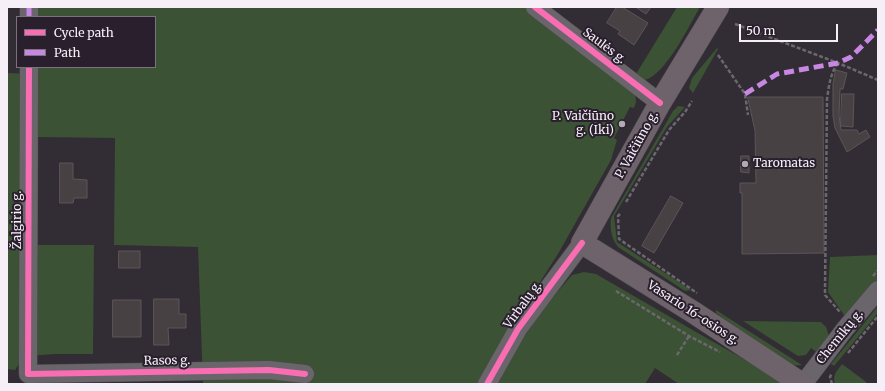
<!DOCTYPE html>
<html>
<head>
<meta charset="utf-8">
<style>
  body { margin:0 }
  #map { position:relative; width:885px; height:391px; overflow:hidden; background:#322c34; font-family:Merriweather,serif }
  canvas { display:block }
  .frame { position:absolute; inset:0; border:8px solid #f6eff8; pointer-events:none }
  .legend { position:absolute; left:16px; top:16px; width:140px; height:52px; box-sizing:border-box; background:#291f2d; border:1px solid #7b727e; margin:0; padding:5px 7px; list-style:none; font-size:12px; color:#f6eff8 }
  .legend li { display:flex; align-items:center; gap:8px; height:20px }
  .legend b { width:20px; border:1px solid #7b727e }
  .scale { position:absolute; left:739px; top:24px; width:99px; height:18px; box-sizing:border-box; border:2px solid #f6eff8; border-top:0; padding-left:5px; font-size:12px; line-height:14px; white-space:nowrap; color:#f6eff8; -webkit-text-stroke:3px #291f2d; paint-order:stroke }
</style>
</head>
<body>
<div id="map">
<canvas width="885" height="391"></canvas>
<div class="frame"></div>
<ul class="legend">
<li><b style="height:5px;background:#f96db3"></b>Cycle path</li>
<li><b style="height:5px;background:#c787e3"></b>Path</li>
</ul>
<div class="scale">50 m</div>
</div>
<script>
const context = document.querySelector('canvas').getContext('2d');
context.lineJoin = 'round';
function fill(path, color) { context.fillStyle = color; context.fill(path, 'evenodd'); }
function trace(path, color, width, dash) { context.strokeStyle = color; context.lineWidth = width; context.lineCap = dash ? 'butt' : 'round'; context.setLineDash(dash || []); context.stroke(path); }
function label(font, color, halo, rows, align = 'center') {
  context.font = font + ' Merriweather,serif'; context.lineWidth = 4; context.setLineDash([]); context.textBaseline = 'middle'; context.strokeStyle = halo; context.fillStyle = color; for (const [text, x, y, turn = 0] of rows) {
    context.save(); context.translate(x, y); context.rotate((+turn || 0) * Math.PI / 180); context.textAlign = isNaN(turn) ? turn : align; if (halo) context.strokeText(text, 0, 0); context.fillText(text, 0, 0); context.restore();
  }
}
fill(new Path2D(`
  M38,7h488l109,85 1,10 -2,6 -4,-1 -16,31 3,2 -6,20 -53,94 -48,75 -31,55h-276l-5,-137 -84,-2 1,-107 -80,-1 1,108h58l-1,109h-37l-32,2 -9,14 -8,-1v-296l30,1 1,-7h117v-50h-117z
  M677,7h23c-11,19 -34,67 -55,73l-9,-6z
  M717,48l1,1 -25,44 -4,-5 3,-10z
  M678,106l7,1 -18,20 -53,89 3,26 74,48 -6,1 -67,-44c-7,-9 -8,-18 -7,-29l62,-107z
  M878,255v24l-28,34 -6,2 -16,-23 2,-35z
  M584,272l12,2 107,62 67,38 14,10h-105l-24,-16 -10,16h-149l15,-27 31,-47 30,-35z
  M878,306v7l-44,53 -3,-2z
  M716,310l86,55 -13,1 -73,-53z
  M743,321l78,1 5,5 3,9 -11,17 -7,-5 -5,7 -8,1z
  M842,364l23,17 3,3h-33c-3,-9 2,-13 7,-20z`), '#3b5234');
const building = new Path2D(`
  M617,7h5l26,16 -14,22 -16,-11 2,-3 -13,-8z
  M638,7h13l-5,7 -9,-6z
  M836,70l11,3 -4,16h-3l-1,27 2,14h16l2,4 7,-4 4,7 -23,15 -12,-24 -2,-12v-32z
  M842,94h12l-1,33 -12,-1z
  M748,97h75l1,156 -82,1v-61h-2v-10h16l-1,-52z
  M741,156h8v17l-8,-1z
  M60,163h13v16l14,1v18h-13l-1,5h-13z
  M671,196l12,7 -29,50 -12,-7z
  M119,251h21v17h-21z
  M154,299h25v15h7v14h-18l1,17h-15z
  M113,300h28v37h-28z`);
fill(building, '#484144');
trace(building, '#5c5658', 1);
const minor = new Path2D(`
  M29,7v10
  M535,7l125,96
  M29,67l-1,307 241,-4 36,4
  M487,384l31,-55 64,-86
  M803,384l42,-55 33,-39`);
const major = new Path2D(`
  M718,7l-58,96 -78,140 111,69 109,72`);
trace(minor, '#4e4950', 19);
trace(major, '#4e4950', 23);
trace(new Path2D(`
  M735,24l103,39 40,17
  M718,55l27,39 3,21
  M838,63c-8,11 -9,23 -11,36l-2,191v5l15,17
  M626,202l43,-72 16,-18 7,-11
  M620,214l-2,2 1,23 78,54
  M873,276l5,-6
  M616,291l73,45 31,16
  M848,353l30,-37
  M677,355l12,-19
  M832,384l-2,-7 2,-4`), '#6b686d', 2.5, [4, 2]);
trace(minor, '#69656b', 18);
trace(major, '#6e636b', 22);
trace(new Path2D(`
  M29,7v10
  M745,94l32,-20 61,-11 13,-6 27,-27`), '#c787e3', 5, [10, 5]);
trace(new Path2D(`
  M535,7l125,96
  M29,67l-1,307 241,-4 36,4
  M487,384l31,-55 64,-86`), '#f96db3', 6);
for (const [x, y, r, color] of [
  [622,124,4,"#b1abb3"],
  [745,164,4,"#b1abb3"]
]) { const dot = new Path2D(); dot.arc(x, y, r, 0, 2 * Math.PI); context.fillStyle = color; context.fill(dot); trace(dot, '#291f2d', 1.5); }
label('12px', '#f6eff8', '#291f2d', [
  ["Saulės g.",604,46,37],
  ["P. Vaičiūno g.",637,145,-61],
  ["Žalgirio g.",18,220,-90],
  ["Virbalų g.",523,305,-54],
  ["Vasario 16-osios g.",693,313,33],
  ["Chemikų g.",840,337,-51],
  ["Rasos g.",167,361,-1]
]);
label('12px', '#f6eff8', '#291f2d', [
  ["P. Vaičiūno",614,117],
  ["g. (Iki)",614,131],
  ["Taromatas",753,164,"left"]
], 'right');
</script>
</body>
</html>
